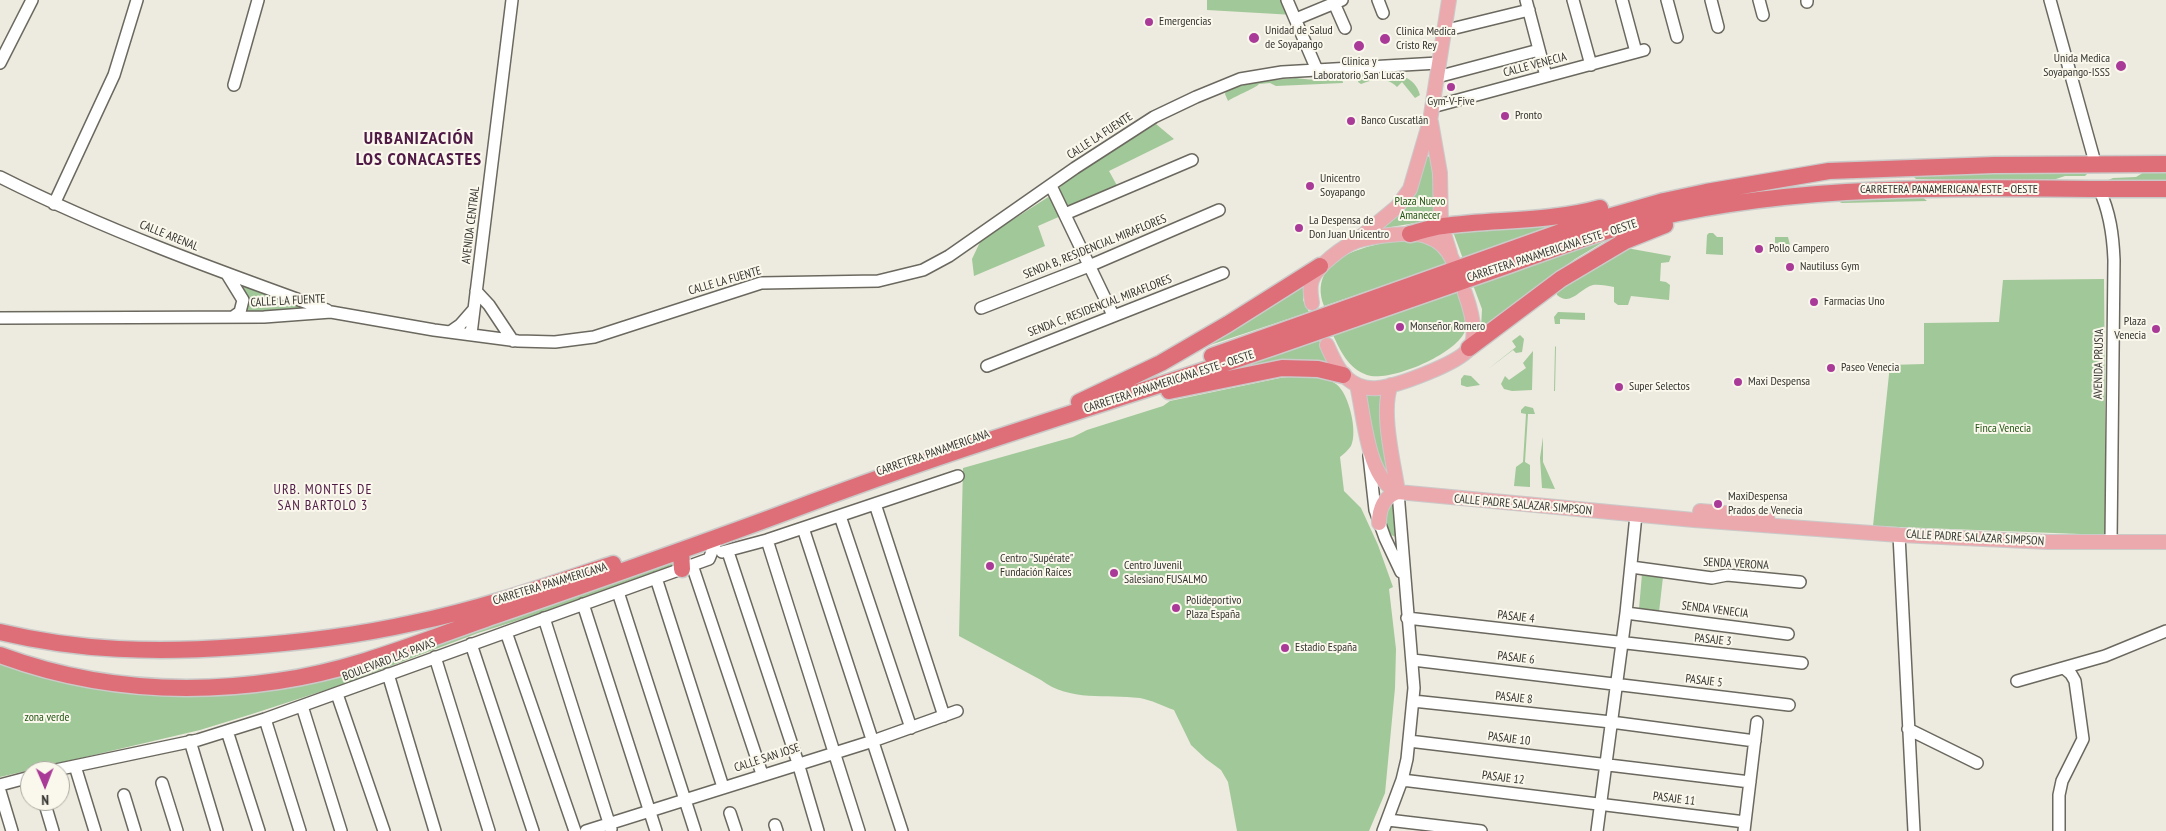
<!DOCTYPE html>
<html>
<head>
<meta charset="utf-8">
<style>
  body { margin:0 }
  #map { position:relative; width:2166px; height:831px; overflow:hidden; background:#edeadf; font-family:"PT Sans Narrow",sans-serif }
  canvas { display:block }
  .north { position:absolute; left:20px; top:761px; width:50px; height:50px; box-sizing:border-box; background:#faf8ec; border:1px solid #abaaa1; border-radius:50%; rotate:179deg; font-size:14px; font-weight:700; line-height:20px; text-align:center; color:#353430 }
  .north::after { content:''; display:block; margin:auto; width:18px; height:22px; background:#aa3a97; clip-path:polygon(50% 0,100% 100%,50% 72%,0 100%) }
</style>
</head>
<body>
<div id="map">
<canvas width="2166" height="831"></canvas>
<div class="north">N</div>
</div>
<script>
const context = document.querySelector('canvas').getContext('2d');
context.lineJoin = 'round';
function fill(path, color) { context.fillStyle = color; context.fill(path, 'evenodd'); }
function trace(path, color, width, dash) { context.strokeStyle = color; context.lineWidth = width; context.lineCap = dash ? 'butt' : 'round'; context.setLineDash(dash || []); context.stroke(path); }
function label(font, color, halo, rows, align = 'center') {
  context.font = font + ' "PT Sans Narrow",sans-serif'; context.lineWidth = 4; context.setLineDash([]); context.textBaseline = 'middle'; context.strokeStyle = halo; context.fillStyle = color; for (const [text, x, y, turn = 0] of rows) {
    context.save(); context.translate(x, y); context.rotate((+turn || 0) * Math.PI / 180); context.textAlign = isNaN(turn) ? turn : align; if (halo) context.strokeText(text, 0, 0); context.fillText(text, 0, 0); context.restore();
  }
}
fill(new Path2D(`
  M1207,0h80l7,15 -87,-5z
  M1380,73c17,0 35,3 40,22l-5,3 -13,-16 -5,5c-11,-11 -23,-8 -36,-3l-3,-2 1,-3 4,-5z
  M1336,75l6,3 1,5 -67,3 -6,-3 -11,1c-3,4 -22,11 -31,17l-3,-7 1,-3c22,-9 46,-11 70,-13 13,2 28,3 40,-3z
  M1156,124l18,15 -65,32 11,20 -52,22 -10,-23 6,-8z
  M1427,156l6,2v62l-54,9z
  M2146,171h20v14l-60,-4 7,-3 23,-1z
  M2084,172l3,2 -2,2h-20l-12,4 -137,-1 -2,-2 3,-2z
  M1053,194l10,21 -25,11 7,20 -71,30 -2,-17 9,-19z
  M1921,196l6,5 -85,2 -5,-2z
  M1601,213l-138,46 -11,-30z
  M1625,229l-50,30 -94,70 1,-20 -9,-24z
  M1709,233h4l4,4h6v18l-17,-1 1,-19z
  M1775,237h13l2,8 -15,-2z
  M1418,239l25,13 7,11 -126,43c-20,-54 59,-65 94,-67z
  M1621,247l50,9 -2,6 -8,1 -1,18 6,1 4,3 -1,15 -38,-4 -3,9h-10l-4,-3v-15c-6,-1 -15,-3 -21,-2 -13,3 -22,22 -36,10v-6z
  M2104,279l2,256 -233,-9 17,-161 34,-1v-41l75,-1 4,-42z
  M1306,281l-3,19 6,12 -126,42z
  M244,285l51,20 6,4 -56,6 -4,-28z
  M1459,290c4,12 10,25 7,38 -5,25 -77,55 -99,47 -19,-7 -26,-23 -34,-40z
  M1558,312l27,1v7l-25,-1v5h-5l-1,-7z
  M1520,335l4,4 -2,13 -6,1 -3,-3 -26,20 29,-23 -4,-6z
  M1317,336l15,31 -148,16z
  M1556,346l-1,45h-1l1,-44z
  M1533,351l-1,39 -20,1 -8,-2 -3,-5 4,-8 4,4 17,-12 -3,-5z
  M1464,375l7,1 9,9 -13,2 -6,-2v-6z
  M1298,376c12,1 28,0 38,8 13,9 22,48 15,62 -3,4 -7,8 -11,11l4,34 17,17 17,37 15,42 -4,2 7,60 -1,39 -10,105 -16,38h-132l-9,-49 -7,-12 -15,-11 -15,-14 -17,-35c-11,-4 -23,-10 -34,-12 -34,-4 -70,4 -99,-18l-82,-44 4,-168 110,-31 14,-7 76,-24 7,-5 110,-23z
  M1364,390l17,4 9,80 -3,2 -7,-12z
  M1525,406l8,2 2,6h-7l-3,48 5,3v22l-16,-1 2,-19 7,-5 3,-48 -5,-1v-3z
  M1543,437v25l12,27 -13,-1 -2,-30z
  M1392,498l6,39 -1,1 -9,-5 -6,-15z
  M681,551l2,11 -142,51 -63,20 -143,54 -83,27 -52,16 -200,47v-122l89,25 190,1z
  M1642,574l21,3 -4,35 -20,-3z`), '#a1c898');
const minor = new Path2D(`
  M1287,0l30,70
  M1378,0l5,13
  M1526,0l20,76
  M1573,0l18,65
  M1622,0l14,52
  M1667,0l10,37
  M1711,0l7,27
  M1759,0l4,15
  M1807,0v2
  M2050,0l46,166
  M1334,3l11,25
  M1296,19l46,-19
  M1443,31l86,-21
  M0,63l32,-63
  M1437,77l102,-27
  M234,85l24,-85
  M1432,107l212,-57
  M0,177c105,53 216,93 327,133
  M1051,186l62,129
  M2099,189c11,23 14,46 15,71l-3,282
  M54,204l60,-129 23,-75
  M1065,214l127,-54
  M227,274l16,26 -3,12 -7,5
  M476,291l13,14 24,36
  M981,308l108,-42 130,-56
  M0,318l264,-1 67,-5 103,18 84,11 37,1 39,-5 167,-54 117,-2 45,-11 26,-14 126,-88 79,-51 42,-20 44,-18 42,-7 156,-9
  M450,332l10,-7 14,-16
  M471,334l41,-334
  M987,366l236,-93
  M1369,456l6,54 10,28 16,34
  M875,504l69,212
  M840,516l71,212
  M803,528l99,303
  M1899,535l15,296
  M767,540l92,291
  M722,552l45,-12 191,-64
  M728,552l70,211 20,68
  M692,565l70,209
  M1631,567l81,11 15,-3 73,7
  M656,578l67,209
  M618,592l77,239
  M583,604l73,227
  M1626,613l162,21
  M544,618l67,211
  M1407,618l395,45
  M506,632l69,199
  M471,644l62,187
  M435,657l54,174
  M1413,660l376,45
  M388,674l47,157
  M2017,681l88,-25 61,-25
  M337,694l47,137
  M1413,701l198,21 144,19
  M302,706l39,125
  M265,719l35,112
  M1908,729l69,34
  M227,731l32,100
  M190,741l27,90
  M1409,741l341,41
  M75,766l20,65
  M51,771l147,-31 67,-21 444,-160 8,-20
  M1402,780l343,42
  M162,783l15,48
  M0,785l30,-8
  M0,791l12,40
  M124,795l11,36
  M44,801l9,30
  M730,813l6,18
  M1388,820l93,11
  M775,825l2,6
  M586,831l287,-90 84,-30
  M1383,831l19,-51 5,-21 7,-71 -16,-196
  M1597,831l29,-218 10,-98
  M1744,831l13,-109
  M2059,831v-36l3,-14 21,-42 -8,-58 -4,-7 -7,-6`);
const major = new Path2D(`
  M1431,122l9,51 1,51 9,29
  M1356,241l41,-34 13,-18 20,-68 19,-121
  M1312,303c-1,-8 -3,-15 0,-23 5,-14 31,-34 45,-39 15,-5 55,-10 69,-5 13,4 22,13 27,25
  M1327,345c6,13 12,29 25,37 7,5 18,7 26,6 19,-2 79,-24 91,-39 10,-14 1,-42 -4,-56
  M1357,385c7,29 10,95 41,107l296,28 205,15 149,7h118
  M1391,385c-11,26 3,79 7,107
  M1700,511l49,4 19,5
  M1379,523c0,-14 5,-27 19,-31`);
const highway = new Path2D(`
  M1410,234c11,-3 22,-7 33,-8 53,-7 106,-4 157,-18
  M1469,348l92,-69 64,-38 40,-16
  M1212,356l368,-131 84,-24 42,-9 123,-21 165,-6 172,-1
  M1169,391l113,-23 36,1 25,6
  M1079,402l82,-39 67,-39 92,-58
  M681,551l1,18
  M0,632c79,19 156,21 237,15 59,-4 118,-11 176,-24 68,-14 134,-37 200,-59
  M0,655c89,33 184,40 278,26 76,-11 144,-40 216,-65 107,-37 214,-74 319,-114 152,-57 308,-103 461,-155 78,-27 156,-55 235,-82 39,-14 78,-29 118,-40 177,-47 357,-35 539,-36`);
trace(minor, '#6b695f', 14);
trace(major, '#cacac9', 16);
trace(highway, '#cacac9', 19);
trace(minor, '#fff', 11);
trace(major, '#eba9ae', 14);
trace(highway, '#de6f78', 16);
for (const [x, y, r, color] of [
  [1149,22,5,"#aa3a97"],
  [1254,38,6,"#aa3a97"],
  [1385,39,6,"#aa3a97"],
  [1359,46,6,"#aa3a97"],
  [2121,66,6,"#aa3a97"],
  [1451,87,5,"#aa3a97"],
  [1505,116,5,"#aa3a97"],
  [1351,121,5,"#aa3a97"],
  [1310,186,5,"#aa3a97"],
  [1299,228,5,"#aa3a97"],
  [1759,249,5,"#aa3a97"],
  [1790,267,5,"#aa3a97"],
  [1814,302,5,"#aa3a97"],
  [1400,327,5,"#aa3a97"],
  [2156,329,5,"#aa3a97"],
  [1831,368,5,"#aa3a97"],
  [1738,382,5,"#aa3a97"],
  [1619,387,5,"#aa3a97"],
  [1718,504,5,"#aa3a97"],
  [990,566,5,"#aa3a97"],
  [1114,573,5,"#aa3a97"],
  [1176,608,5,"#aa3a97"],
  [1285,648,5,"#aa3a97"]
]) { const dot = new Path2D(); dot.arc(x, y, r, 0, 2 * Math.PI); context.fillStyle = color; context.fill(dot); trace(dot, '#faf8ec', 2); }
label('12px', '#353430', '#faf8ec', [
  ["Emergencias",1159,22],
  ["Unidad de Salud",1265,31],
  ["de Soyapango",1265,45],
  ["Clinica Medica",1396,32],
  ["Cristo Rey",1396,46],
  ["Unida Medica",2110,59,"right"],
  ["Soyapango-ISSS",2110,73,"right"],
  ["Clinica y",1359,62,"center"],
  ["Laboratorio San Lucas",1359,76,"center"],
  ["Gym-V-Five",1451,102,"center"],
  ["Pronto",1515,116],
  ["Banco Cuscatlán",1361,121],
  ["Unicentro",1320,179],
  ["Soyapango",1320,193],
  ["La Despensa de",1309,221],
  ["Don Juan Unicentro",1309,235],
  ["Pollo Campero",1769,249],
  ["Nautiluss Gym",1800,267],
  ["Farmacias Uno",1824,302],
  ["Plaza",2146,322,"right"],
  ["Venecia",2146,336,"right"],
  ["Monseñor Romero",1410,327],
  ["Paseo Venecia",1841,368],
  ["Maxi Despensa",1748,382],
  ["Super Selectos",1629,387],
  ["MaxiDespensa",1728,497],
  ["Prados de Venecia",1728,511],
  ["Centro \"Supérate\"",1000,559],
  ["Fundación Raíces",1000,573],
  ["Centro Juvenil",1124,566],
  ["Salesiano FUSALMO",1124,580],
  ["Polideportivo",1186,601],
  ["Plaza España",1186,615],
  ["Estadio España",1295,648]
], 'left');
label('12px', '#353430', '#faf8ec', [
  ["CALLE VENECIA",1535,65,-15],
  ["CALLE LA FUENTE",1100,136,-33],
  ["CARRETERA PANAMERICANA ESTE - OESTE",1949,190],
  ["AVENIDA CENTRAL",471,225,-83],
  ["CALLE ARENAL",169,236,22],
  ["SENDA B, RESIDENCIAL MIRAFLORES",1095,247,-22],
  ["CARRETERA PANAMERICANA ESTE - OESTE",1552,251,-18],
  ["CALLE LA FUENTE",725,281,-16],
  ["CALLE LA FUENTE",288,301,-3],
  ["SENDA C, RESIDENCIAL MIRAFLORES",1100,306,-21],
  ["AVENIDA PRUSIA",2099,364,-89],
  ["CARRETERA PANAMERICANA ESTE - OESTE",1169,382,-18],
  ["CARRETERA PANAMERICANA",933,453,-19],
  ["CALLE PADRE SALAZAR SIMPSON",1523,505,5],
  ["CALLE PADRE SALAZAR SIMPSON",1975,538,3],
  ["SENDA VERONA",1736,564,3],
  ["CARRETERA PANAMERICANA",550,584,-17],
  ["SENDA VENECIA",1715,610,7],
  ["PASAJE 4",1516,617,7],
  ["PASAJE 3",1713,640,6],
  ["PASAJE 6",1516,658,7],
  ["BOULEVARD LAS PAVAS",389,660,-21],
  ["PASAJE 5",1704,681,7],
  ["PASAJE 8",1514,698,6],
  ["PASAJE 10",1509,739,7],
  ["CALLE SAN JOSE",767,758,-18],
  ["PASAJE 12",1503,778,7],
  ["PASAJE 11",1674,799,7]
]);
label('12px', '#245515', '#faf8ec', [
  ["Plaza Nuevo",1420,202],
  ["Amanecer",1420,216],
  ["Finca Venecia",2003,429],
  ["zona verde",47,718]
]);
context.letterSpacing = '1px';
label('14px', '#501a47', '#faf8ec', [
  ["URB. MONTES DE",323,490],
  ["SAN BARTOLO 3",323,506]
]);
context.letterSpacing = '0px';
context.letterSpacing = '1px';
label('bold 18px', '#501a47', '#faf8ec', [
  ["URBANIZACIÓN",419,139],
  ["LOS CONACASTES",419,160]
]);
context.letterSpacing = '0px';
</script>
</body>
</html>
